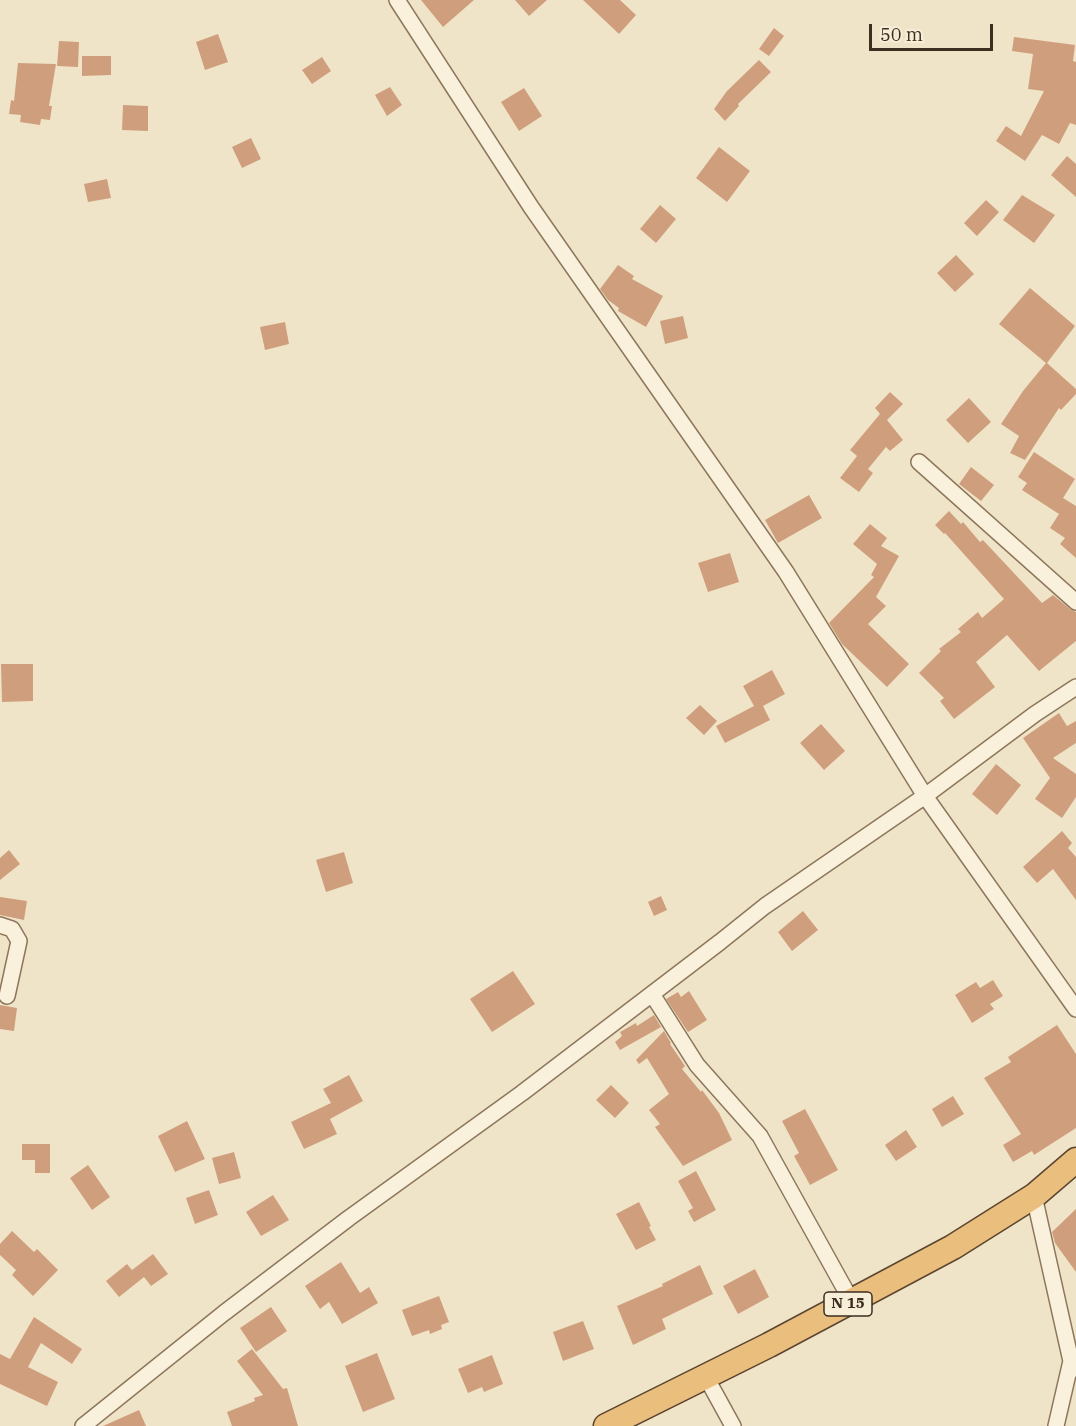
<!DOCTYPE html>
<html>
<head>
<meta charset="utf-8">
<style>
  body { margin:0 }
  #map { position:relative; width:1076px; height:1426px; overflow:hidden; background:#f0e4c8; font-family:"IBM Plex Serif",serif }
  canvas { display:block }
  .scale { position:absolute; left:869px; top:24px; width:124px; height:27px; box-sizing:border-box; border:3px solid #3d2e20; border-top:0; padding-left:8px; font-size:18px; line-height:21px; white-space:nowrap; color:#3d2e20; -webkit-text-stroke:4px #f7eed8; paint-order:stroke }
</style>
</head>
<body>
<div id="map">
<canvas width="1076" height="1426"></canvas>
<div class="scale">50 m</div>
</div>
<script>
const context = document.querySelector('canvas').getContext('2d');
context.lineJoin = 'round';
function fill(path, color) { context.fillStyle = color; context.fill(path, 'evenodd'); }
function trace(path, color, width, dash) { context.strokeStyle = color; context.lineWidth = width; context.lineCap = dash ? 'butt' : 'round'; context.setLineDash(dash || []); context.stroke(path); }
function label(font, color, halo, rows, align = 'center') {
  context.font = font + ' "IBM Plex Serif",serif'; context.lineWidth = 6; context.setLineDash([]); context.textBaseline = 'middle'; context.strokeStyle = halo; context.fillStyle = color; for (const [text, x, y, turn = 0] of rows) {
    context.save(); context.translate(x, y); context.rotate((+turn || 0) * Math.PI / 180); context.textAlign = isNaN(turn) ? turn : align; if (halo) context.strokeText(text, 0, 0); context.fillText(text, 0, 0); context.restore();
  }
}
fill(new Path2D(`
  M421,0h53l-31,27z
  M515,0h32l-18,16z
  M583,0h37l16,15 -17,19z
  M774,28l10,8 -15,20 -10,-7z
  M218,34l10,28 -23,8 -9,-28z
  M1014,37l61,8 -2,16 3,1v63l-6,-2 -11,21 -17,-9 -17,26 -29,-20 10,-15 15,10 23,-45 -16,-2 5,-35 -21,-3z
  M59,41l20,1 -1,25 -21,-1z
  M82,56h29v19l-29,1z
  M322,57l9,14 -19,13 -10,-14z
  M759,60l12,12 -33,32 1,2 -14,15 -11,-12 13,-18z
  M18,63l38,1 -7,42h3l-2,14 -9,-1 -1,6 -20,-3 1,-7 -12,-1 2,-14 3,1z
  M390,87l12,18 -15,11 -12,-21z
  M524,88l18,28 -23,15 -18,-29z
  M123,105l25,1v25l-26,-1z
  M251,138l10,21 -19,9 -10,-21z
  M719,147l31,24 -23,31 -31,-24z
  M1067,156l9,8v33l-25,-22z
  M107,179l4,19 -23,4 -4,-18z
  M1022,195l33,20 -21,28 -31,-23z
  M986,200l13,12 -22,24 -13,-13z
  M660,205l16,14 -20,24 -16,-14z
  M956,255l18,19 -19,18 -18,-19z
  M618,265l16,11 -2,3 31,17 -17,31 -28,-16 1,-3 -11,-8 -8,-11z
  M1030,288l45,38 -28,37 29,26v5l-15,16 -2,-2 -34,52 -15,-7 9,-17 -18,-12 22,-33 23,-28 -47,-39z
  M683,316l5,22 -23,6 -5,-23z
  M285,322l4,22 -24,6 -5,-23z
  M890,392l13,12 -16,16 16,20 -13,11 -4,-4 -18,22 5,4 -14,19 -19,-14 17,-22 -7,-6 30,-36 -5,-6z
  M969,398l22,24 -23,21 -22,-23z
  M1034,452l41,27 -12,19 13,8v52l-16,-14 5,-6 -15,-10 9,-14 -37,-24 5,-7 -9,-6z
  M971,467l23,18 -13,16 -22,-17z
  M809,495l13,23 -44,25 -13,-23z
  M949,511l12,13 2,-2 17,20 3,-2 59,63 11,-8 17,14 6,3v29l-37,30 -32,-36 -31,27 19,25 -41,32 -14,-18 4,-3 -25,-25 22,-22 -2,-2 22,-17 -3,-3 20,-17 4,6 22,-19 -59,-66 -1,1 -9,-9z
  M870,524l17,14 -6,8 18,10 -23,41 10,9 -18,18 41,40 -22,23 -45,-43 -13,-21 45,-46 -3,-2 6,-11 -24,-20z
  M730,553l9,29 -31,10 -10,-29z
  M1,664h32v37l-31,1z
  M772,670l13,24 -22,12 7,14 -45,23 -9,-17 38,-20 -11,-20z
  M700,705l17,16 -13,14 -18,-17z
  M1059,713l8,13 9,-5v22l-23,15 23,16v23l-14,21 -27,-19 15,-21 -27,-40z
  M821,724l24,27 -21,19 -24,-27z
  M996,764l25,21 -24,30 -25,-21z
  M1062,831l10,12 -4,5 8,9v43l-23,-31 -16,14 -14,-16z
  M9,850l11,14 -20,16v-22z
  M344,852l9,31 -27,9 -10,-32z
  M661,896l6,14 -13,6 -6,-14z
  M0,897l27,4 -3,19 -24,-5z
  M803,911l15,19 -26,21 -14,-19z
  M513,971l22,33 -43,28 -22,-33z
  M993,980l10,16 -13,8 4,5 -22,14 -17,-28 21,-13 4,6z
  M689,991l18,29 -19,12 -22,-33 12,-7 3,5z
  M0,1005l17,3 -3,23 -14,-2z
  M654,1015l7,12 -41,23 -5,-8 7,-6 -2,-4 16,-9 1,3z
  M1057,1025l19,29v74l-42,27 -2,-4 -19,11 -10,-17 18,-11 -37,-56 27,-16 -3,-5z
  M664,1031l7,12 -1,1 15,22 -3,3 19,23 1,-2 17,23 13,27 -49,26 -28,-39 5,-3 -11,-14 20,-16 -22,-36 -8,6 -3,-4z
  M349,1075l14,26 -33,18 7,15 -33,15 -13,-27 40,-19 -8,-14z
  M611,1085l18,18 -14,15 -19,-18z
  M953,1096l11,18 -22,13 -10,-18z
  M805,1109l33,61 -28,15 -16,-29 5,-3 -17,-32z
  M187,1121l18,38 -30,13 -17,-36z
  M906,1130l11,17 -21,14 -11,-16z
  M22,1144h28v29h-15v-13h-13z
  M234,1152l7,26 -22,6 -7,-26z
  M88,1165l22,32 -18,13 -22,-32z
  M696,1171l20,39 -22,12 -6,-11 5,-3 -15,-27z
  M209,1190l9,25 -23,9 -9,-26z
  M273,1195l16,25 -28,16 -15,-24z
  M639,1202l12,24 -2,1 7,13 -20,10 -20,-36z
  M1076,1209v63l-21,-29 -3,-11z
  M12,1231l22,21 3,-3 21,21 -25,26 -21,-21 4,-5 -16,-15v-11z
  M153,1254l15,20 -17,12 -7,-9 -25,20 -13,-16 21,-17 5,6z
  M341,1262l19,31 9,-6 9,16 -36,21 -13,-22 -9,7 -15,-23z
  M700,1265l13,29 -51,25 4,10 -33,16 -16,-39 46,-20 -1,-2z
  M755,1269l14,28 -31,17 -15,-28z
  M439,1296l10,26 -8,3 1,4 -12,5 -1,-4 -17,6 -10,-26z
  M271,1307l16,24 -31,21 -16,-24z
  M34,1317l48,32 -10,15 -31,-21 -13,24 30,15 -11,24 -47,-22v-30l10,5z
  M583,1321l11,28 -31,12 -10,-29z
  M252,1349l31,40 4,-1 11,38h-66l-5,-14 28,-11 -1,-3 9,-3 -26,-34z
  M377,1353l18,46 -32,13 -18,-46z
  M492,1355l11,29 -19,8 -2,-5 -14,6 -10,-24z
  M139,1410l7,16h-43z`), '#cf9f7d');
const minor = new Path2D(`
  M397,0l134,207 255,365 139,224 151,213
  M919,462l157,140
  M0,925l12,4 7,12 -12,55
  M652,994l45,71 63,71 92,166
  M1034,1196l37,165 5,8
  M706,1377l27,49
  M83,1426l141,-113 125,-95 173,-125 198,-151 45,-36 160,-110 110,-82 41,-27
  M1056,1426l15,-65`);
const trunk = new Path2D(`
  M606,1426l163,-81 184,-98 81,-51 42,-36`);
trace(minor, '#8d765c', 18);
trace(trunk, '#5b4430', 27);
trace(minor, '#faf1dc', 15);
trace(trunk, '#eabe7c', 24);
for (const [x, y, w] of [
  [848,1304,48]
]) { const box = new Path2D(); box.roundRect(x - w / 2, y - 12, w, 24, 4.5); context.fillStyle = '#f7eed8'; context.fill(box); trace(box, '#3d2e20', 1.5); }
label('bold 15px', '#3d2e20', null, [
  ["N 15",848,1304]
]);
</script>
</body>
</html>
